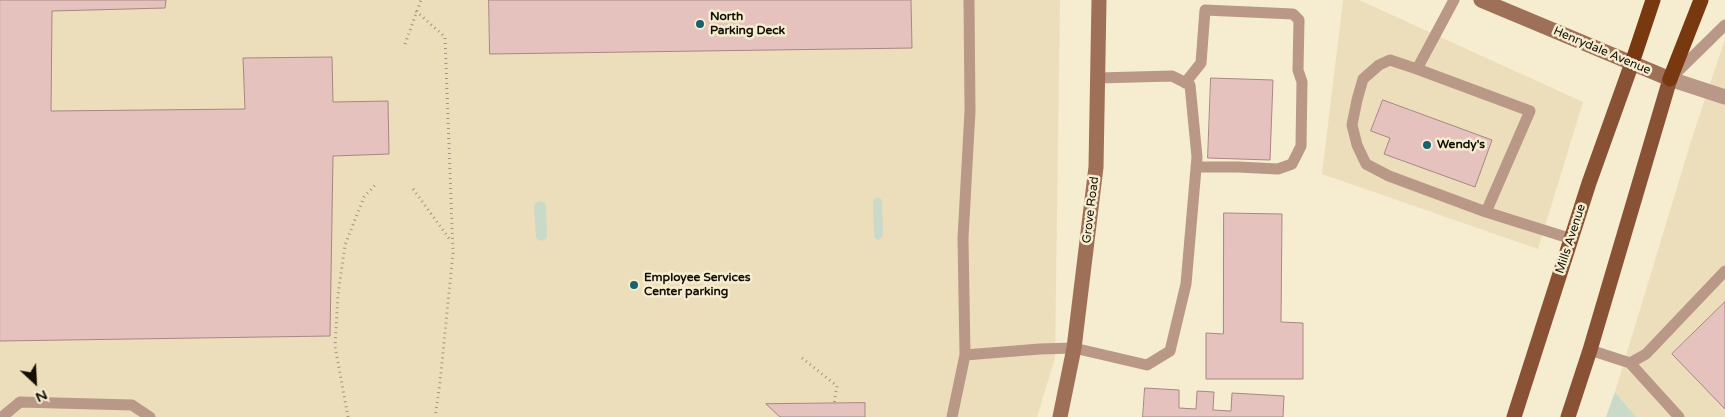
<!DOCTYPE html>
<html>
<head>
<meta charset="utf-8">
<style>
  body { margin:0 }
  #map { position:relative; width:1725px; height:417px; overflow:hidden; background:#f6eccf; font-family:"Varela Round",sans-serif }
  canvas { display:block }
  .north { position:absolute; left:10px; top:357px; width:50px; height:50px; -webkit-text-stroke:4px #f6eccf; paint-order:stroke; rotate:155deg; font-size:14px; font-weight:700; line-height:20px; text-align:center; color:#130f06 }
  .north::after { content:''; display:block; margin:auto; width:18px; height:22px; background:#130f06; clip-path:polygon(50% 0,100% 100%,50% 72%,0 100%) }
</style>
</head>
<body>
<div id="map">
<canvas width="1725" height="417"></canvas>
<div class="north">N</div>
</div>
<script>
const context = document.querySelector('canvas').getContext('2d');
context.lineJoin = 'round';
function fill(path, color) { context.fillStyle = color; context.fill(path, 'evenodd'); }
function trace(path, color, width, dash) { context.strokeStyle = color; context.lineWidth = width; context.lineCap = dash ? 'butt' : 'round'; context.setLineDash(dash || []); context.stroke(path); }
function label(font, color, halo, rows, align = 'center') {
  context.font = font + ' "Varela Round",sans-serif'; context.lineWidth = 5; context.setLineDash([]); context.textBaseline = 'middle'; context.strokeStyle = halo; context.fillStyle = color; for (const [text, x, y, turn = 0] of rows) {
    context.save(); context.translate(x, y); context.rotate((+turn || 0) * Math.PI / 180); context.textAlign = isNaN(turn) ? turn : align; if (halo) context.strokeText(text, 0, 0); context.fillText(text, 0, 0); context.restore();
  }
}
fill(new Path2D(`
  M0,0h1060l-5,358 -18,59h-1037z
  M1343,0h16l224,102 -45,147 -216,-75z
  M1725,39v378h-89l-21,-25 77,-254z`), '#ecdeba');
fill(new Path2D(`
  M878,197l4,3 1,36 -5,4 -4,-3 -1,-37z
  M541,201l5,4 1,32 -5,4 -4,-1 -2,-3 -2,-32 3,-3z
  M1615,392l21,25h-30z`), '#cadac9');
const building = new Path2D(`
  M0,0h166l-1,8 -113,3 -1,100 194,-2 -2,-51 89,-1 1,45 55,-1 1,53 -56,2 -3,180 -330,5z
  M489,0h422l1,48 -422,6z
  M1211,78l62,2 -3,80 -62,-2z
  M1383,100l109,40 -17,47 -91,-33 6,-16 -19,-7z
  M1224,213l58,1 -1,108 22,1v56h-97v-46l17,1z
  M1725,302v107l-53,-55z
  M1145,388l34,2v18l17,1 1,-18 17,1 -1,18 18,1 1,-18 52,3 -1,21h-140z
  M865,403v14h-85l-14,-13z`);
fill(building, '#e5c2be');
trace(building, '#a78783', 1);
trace(new Path2D(`
  M416,11l29,26 8,216 -13,129 -5,35
  M405,44l16,-44
  M413,189l38,52
  M802,358l35,28 -3,18
  M348,417l-13,-71 3,-51 7,-50 19,-48 12,-13`), '#9f9782', 3, [1, 4]);
trace(new Path2D(`
  M1454,0l-37,69 113,42 -44,101 86,27
  M1417,69l-27,-9 -11,5 -16,14 -6,21 -5,25 5,20 9,19 23,12 97,36
  M1673,76l52,-51
  M1185,83l16,-20 4,-53 88,4 6,6 -1,50 4,12 -1,64 -9,18 -14,5 -40,-2h-42
  M1590,350l40,13 16,-9 79,-83
  M965,355l75,-6 34,-1 73,17 23,-14 16,-67 11,-127 -7,-72 -18,-9 -74,2
  M1630,363l49,54
  M2,417l18,-15 112,3 18,12
  M952,417l13,-62 -2,-117 7,-127 -1,-111`), '#b99888', 11);
trace(new Path2D(`
  M1670,79l55,18`), '#b99888', 15);
trace(new Path2D(`
  M1481,0l189,79
  M1060,417l14,-69 22,-181 3,-167`), '#9e7057', 15);
trace(new Path2D(`
  M1514,417l75,-234 43,-120
  M1568,417l22,-67 80,-271`), '#8a5234', 15);
trace(new Path2D(`
  M1632,63l21,-63
  M1670,79l31,-79`), '#783810', 15);
for (const [x, y, r, color] of [
  [700,24,5,"#17626e"],
  [1427,145,5,"#17626e"],
  [634,285,5,"#17626e"]
]) { const dot = new Path2D(); dot.arc(x, y, r, 0, 2 * Math.PI); context.fillStyle = color; context.fill(dot); trace(dot, '#f6eccf', 2); }
label('bold 12px', '#130f06', '#f6eccf', [
  ["North",710,17],
  ["Parking Deck",710,31],
  ["Wendy's",1437,145],
  ["Employee Services",644,278],
  ["Center parking",644,292]
], 'left');
label('12px', '#130f06', '#f6eccf', [
  ["Henrydale Avenue",1602,51,23],
  ["Grove Road",1091,210,-83],
  ["Mills Avenue",1571,239,-72]
]);
</script>
</body>
</html>
